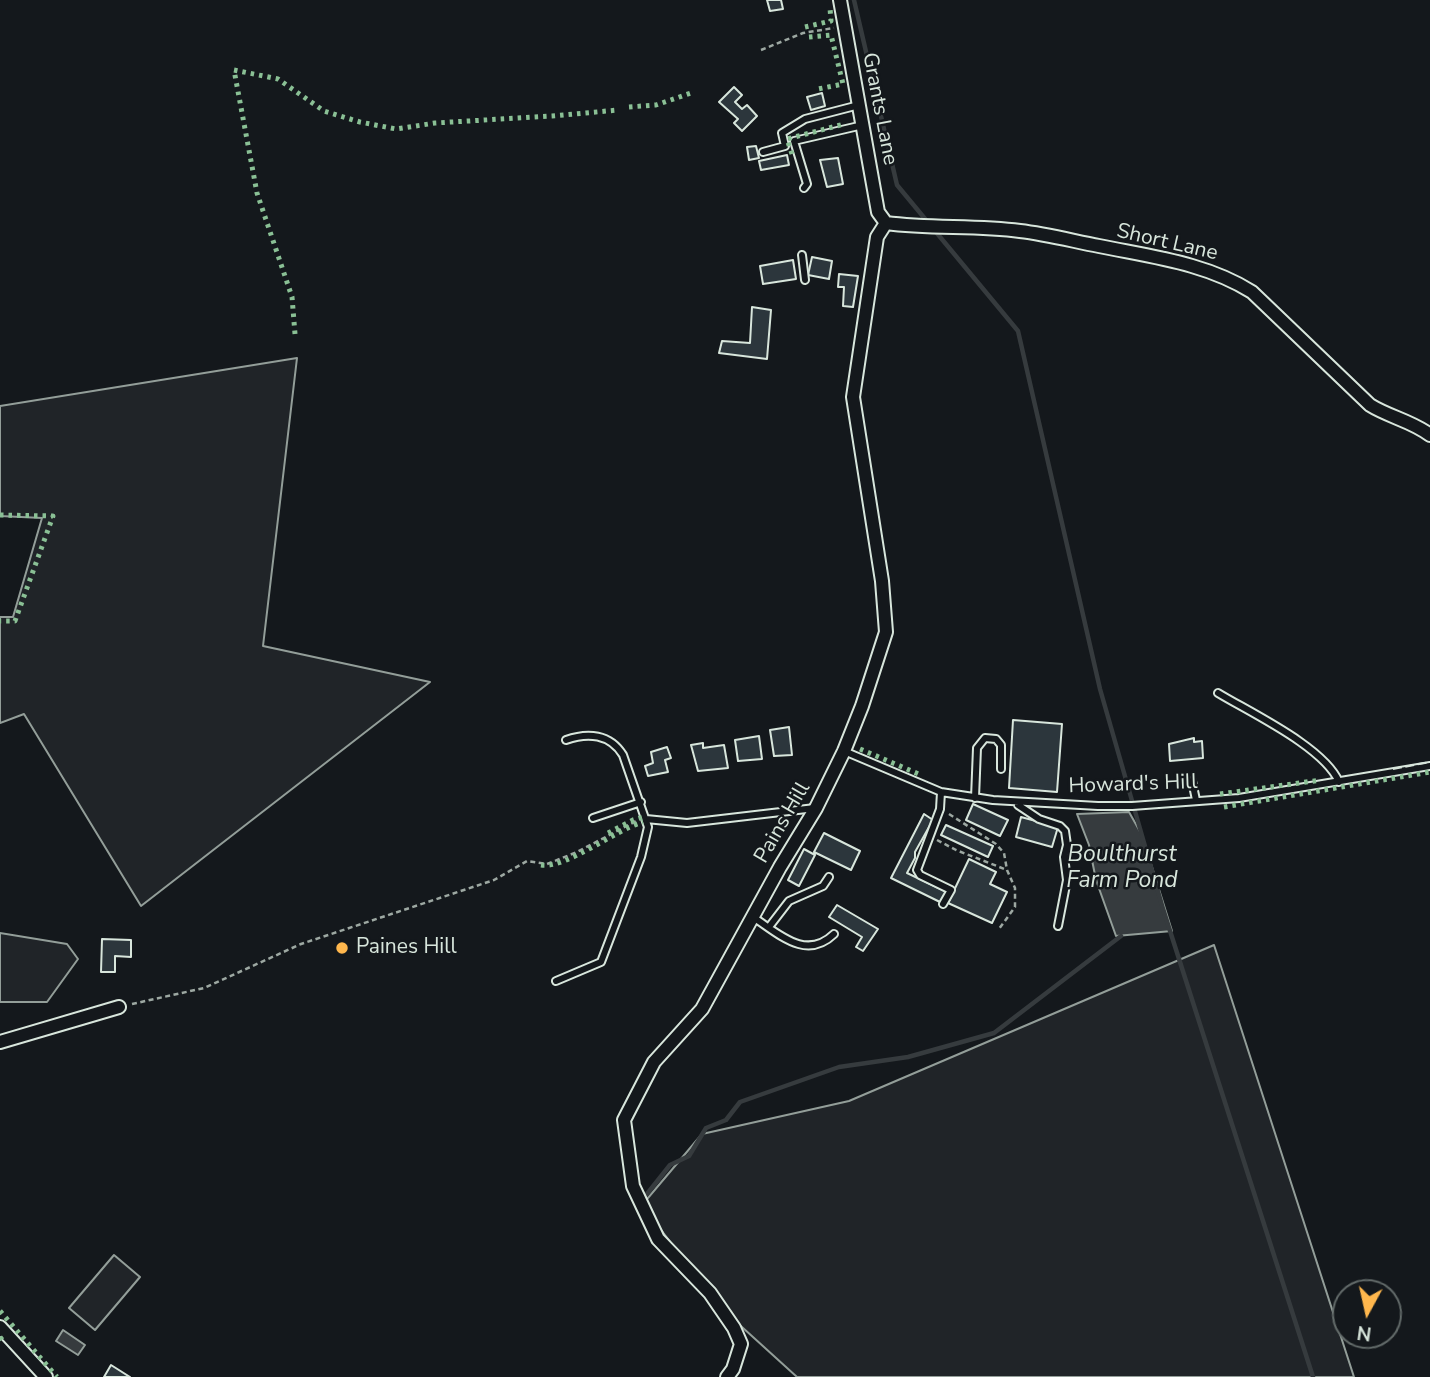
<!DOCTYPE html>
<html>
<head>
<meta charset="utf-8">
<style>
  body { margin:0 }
  #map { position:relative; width:1430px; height:1377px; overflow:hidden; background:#14181c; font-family:"Nunito Sans",sans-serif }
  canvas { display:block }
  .north { position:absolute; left:1332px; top:1279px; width:70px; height:70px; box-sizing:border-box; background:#14181c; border:2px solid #626a69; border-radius:50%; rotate:188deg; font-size:19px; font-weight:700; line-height:28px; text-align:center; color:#d8e6dc }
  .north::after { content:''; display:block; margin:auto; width:24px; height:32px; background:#ffb74d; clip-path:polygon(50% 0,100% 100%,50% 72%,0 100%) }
</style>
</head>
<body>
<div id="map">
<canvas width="1430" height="1377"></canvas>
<div class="north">N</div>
</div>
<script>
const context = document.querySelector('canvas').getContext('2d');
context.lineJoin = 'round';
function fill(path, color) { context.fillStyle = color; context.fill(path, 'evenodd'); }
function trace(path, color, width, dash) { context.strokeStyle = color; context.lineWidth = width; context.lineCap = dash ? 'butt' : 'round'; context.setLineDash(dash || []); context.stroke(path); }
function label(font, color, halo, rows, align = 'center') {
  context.font = font + ' "Nunito Sans",sans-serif'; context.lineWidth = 5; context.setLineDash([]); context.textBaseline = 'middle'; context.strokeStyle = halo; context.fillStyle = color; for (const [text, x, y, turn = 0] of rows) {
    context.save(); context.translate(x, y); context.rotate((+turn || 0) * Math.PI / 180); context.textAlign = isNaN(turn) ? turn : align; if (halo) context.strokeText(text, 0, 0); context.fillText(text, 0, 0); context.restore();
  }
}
const green = new Path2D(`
  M297,358l-34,288 167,36 -289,224 -117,-192 -24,9v-106h13l29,-99 -42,-2v-110z
  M0,933l67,11 11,15 -31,43h-47z
  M1214,945l140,432h-557l-76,-69 -79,-103 60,-71 147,-33z
  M114,1255l26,22 -45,53 -26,-22z`);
fill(green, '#202428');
trace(green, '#939e99', 2);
const water = new Path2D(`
  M1129,812l13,23 30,96 -56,5 -20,-56 -7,-35 -12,-31z
  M63,1330l22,15 -7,10 -22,-14z`);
fill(water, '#363b3e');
trace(water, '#939e99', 2);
trace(new Path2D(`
  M854,0l43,185 121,146 82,358 63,220 150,468
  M643,1199l27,-34 19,-9 17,-28 20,-8 14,-18 99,-35 69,-10 86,-24 127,-97`), '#363b3e', 4.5);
const building = new Path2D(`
  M767,0h14l2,9 -13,2z
  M734,87l8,8 -7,7 7,7 5,-4 10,11 -15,15 -8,-8 4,-4 -19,-17z
  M822,93l3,13 -14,4 -4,-13z
  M756,146l3,12 -10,2 -2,-13z
  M787,155l2,10 -28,5 -2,-9z
  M838,158l5,26 -16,3 -7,-27z
  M812,257l20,4 -3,18 -21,-4z
  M793,260l3,19 -33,5 -3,-18z
  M839,274l19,2 -5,31 -10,-1 1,-19h-6z
  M752,307l19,3 -4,49 -48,-6 3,-12 28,2z
  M1013,720l49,4 -5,68 -48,-4z
  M789,727l3,28 -18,1 -4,-26z
  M759,736l3,23 -24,2 -3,-21z
  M1194,738v4l8,-1 1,17 -33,3 -1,-17z
  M703,743v5l21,-3 4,23 -30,3 -7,-26z
  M667,747l4,11 -6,2 3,12 -20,4 -3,-10 8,-3 -2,-11z
  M973,804l35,16 -8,16 -34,-16z
  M924,814l9,6 -18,32v6l-8,15 40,19 -5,11 -51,-25z
  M1021,817l37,10 -6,20 -36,-10z
  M946,825l47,21 -5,11 -47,-22z
  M824,833l36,18 -9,19 -37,-18z
  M804,849l11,6 -16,31 -11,-6z
  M969,859l27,13 -6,12 17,8 -15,31 -44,-20z
  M837,905l41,24 -15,22 -7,-4 6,-10 -33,-20z
  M102,939l29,1v17l-16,-1v16h-14z
  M111,1365l19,12h-26z`);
fill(building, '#2c363c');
trace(building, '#d8e6dc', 2);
const lane = new Path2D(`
  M763,152l22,-6 -3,-13 23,-14 54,-14
  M804,188l3,-4 -13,-43 69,-16
  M802,255l3,25
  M1218,693c33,20 106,54 121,89
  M844,751l97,41 52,8 105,6h34l107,-8 191,-32
  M1192,781l4,19
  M941,792l-1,17 -23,61 3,5 31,15 -8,14
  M975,798l2,-50 8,-10 11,1 5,6v24
  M1018,805l21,14 21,7 5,5 2,14 -3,12 3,23 -9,46
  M593,818l48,-16
  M646,819l41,4 128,-15
  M753,917c26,17 53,44 81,17
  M769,927l20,-26 34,-15 6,-9
  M556,981l45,-19 40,-105 7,-30 -25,-72c-13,-21 -35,-23 -57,-15`);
const street = new Path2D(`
  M840,0l38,212 8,11
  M886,223c45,6 90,2 134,8 26,3 53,10 79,15 53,11 107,17 153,46l118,113c19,12 42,16 60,30
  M0,1042l119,-35
  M0,1327l46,50
  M727,1377l6,-8 8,-25 -7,-16 -24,-35 -52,-54 -25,-53 -9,-66 30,-58 48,-53 78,-142 36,-59 28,-57 18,-45 24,-74 -4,-51 -29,-184 24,-160 9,-14`);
trace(lane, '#d8e6dc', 10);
trace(street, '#d8e6dc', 16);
trace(new Path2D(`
  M761,50l42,-17 31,-5
  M949,814l47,30 8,9 3,17 8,18v19l-16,22
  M937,840l19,10 51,20
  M132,1004l72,-16 97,-44 193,-64 33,-19 20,3 30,-12 61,-32`), '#9da8a2', 2.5, [5, 3.5]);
trace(lane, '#14181c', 6);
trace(street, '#14181c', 12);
trace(new Path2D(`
  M805,27l26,-6 -1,-13
  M809,37l22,-2 12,49 -25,5
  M629,107l27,-2 35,-12
  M792,154l-5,-15 57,-15
  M295,334l-3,-37 -35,-104 -23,-123 44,9 46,32 36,11 36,7 39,-6 117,-7 66,-6
  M0,515l53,1 -38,105h-15
  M860,749l61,26
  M1220,794l101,-14
  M1224,807l206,-35
  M608,833l25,-13 10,-3
  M541,865c25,4 74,-35 102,-43
  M0,1311l57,66
  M0,1337l4,5`), '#8ac095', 5, [3.5, 5]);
trace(new Path2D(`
  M1393,769l37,-7`), '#d8e6dc', 2, [9, 3.5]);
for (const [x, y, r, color] of [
  [342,948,7,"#ffb74d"]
]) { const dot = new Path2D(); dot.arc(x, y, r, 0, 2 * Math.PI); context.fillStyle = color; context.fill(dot); trace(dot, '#14181c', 2.5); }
label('21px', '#d8e6dc', '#14181c', [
  ["Grants Lane",879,109,79],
  ["Short Lane",1167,243,13],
  ["Howard's Hill",1133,785,-2],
  ["Pains Hill",783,823,-60]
]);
label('21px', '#d8e6dc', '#14181c', [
  ["Paines Hill",356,948]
], 'left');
label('italic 23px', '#d8e6dc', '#14181c', [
  ["Boulthurst",1122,855],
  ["Farm Pond",1122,881]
]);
</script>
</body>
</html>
